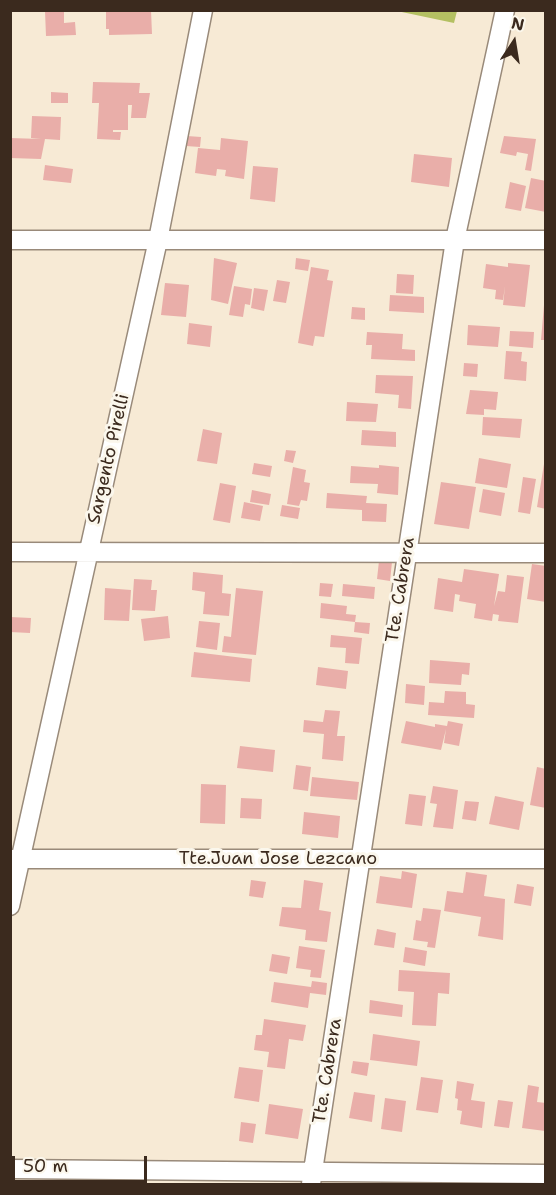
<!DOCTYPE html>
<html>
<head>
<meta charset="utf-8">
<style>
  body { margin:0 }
  #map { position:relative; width:556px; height:1195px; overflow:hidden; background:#f7ead5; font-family:"Shantell Sans",sans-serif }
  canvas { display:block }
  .frame { position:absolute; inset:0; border:12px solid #3b2a1e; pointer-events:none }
  .north { position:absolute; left:484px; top:12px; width:60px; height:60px; -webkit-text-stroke:4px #fbf7ec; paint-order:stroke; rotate:12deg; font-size:16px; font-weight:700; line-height:24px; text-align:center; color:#3b2a1e }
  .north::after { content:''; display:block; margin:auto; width:21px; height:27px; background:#3b2a1e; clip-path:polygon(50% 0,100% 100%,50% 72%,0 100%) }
  .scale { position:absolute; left:12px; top:1156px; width:135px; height:27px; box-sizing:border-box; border:3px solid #3b2a1e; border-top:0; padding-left:8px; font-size:18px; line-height:21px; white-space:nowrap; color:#3b2a1e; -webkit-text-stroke:4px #fbf7ec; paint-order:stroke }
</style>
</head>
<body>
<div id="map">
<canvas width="556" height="1195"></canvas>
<div class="frame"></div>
<div class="north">N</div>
<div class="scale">50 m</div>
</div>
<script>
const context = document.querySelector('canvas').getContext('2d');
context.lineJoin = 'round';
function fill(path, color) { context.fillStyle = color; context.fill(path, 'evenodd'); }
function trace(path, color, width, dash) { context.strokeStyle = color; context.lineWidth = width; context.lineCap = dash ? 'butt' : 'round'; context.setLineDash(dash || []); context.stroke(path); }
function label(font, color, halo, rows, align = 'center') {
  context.font = font + ' "Shantell Sans",sans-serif'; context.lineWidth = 6; context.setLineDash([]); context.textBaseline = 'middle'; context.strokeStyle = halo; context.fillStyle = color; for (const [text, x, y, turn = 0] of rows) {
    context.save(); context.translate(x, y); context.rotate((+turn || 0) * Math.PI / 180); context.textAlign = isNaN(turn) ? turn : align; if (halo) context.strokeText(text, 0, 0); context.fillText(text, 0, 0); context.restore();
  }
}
fill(new Path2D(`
  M397,11h60l-3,12z`), '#b4c062');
fill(new Path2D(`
  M151,10l1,24 -43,1v-6h-3v-18z
  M45,11h19v12l11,-1 1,13 -30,1z
  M93,82l47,1 -1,10h11l-4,25h-15l1,-13h-4v25h-15v2h8l-1,8 -23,-1 2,-36h-7z
  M51,92l17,1v10h-17z
  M32,116l29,1 -1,23 -15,-1 -4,20 -31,-1v-20l31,1 -10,-1z
  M187,136l14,1 -1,10 -14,-1z
  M504,136l32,3 -5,32 -6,-1 3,-16 -11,-2 -1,4 -16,-3z
  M221,138l27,3 -4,38 -19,-3 1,-6 -9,-1 -1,7 -21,-3 3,-25 22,2z
  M414,154l38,4 -3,29 -38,-5z
  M45,165l28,4 -2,14 -28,-3z
  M253,166l25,2 -3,34 -25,-3z
  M531,178l15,3v31l-21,-4z
  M510,182l16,4 -5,25 -16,-3z
  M214,258l23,5 -9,41 -17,-4z
  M296,258l14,2 -2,11 -13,-2z
  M508,263l22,2 -5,42 -22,-2 2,-19 -2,14 -8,-1 1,-9 -13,-2 3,-24 22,3z
  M311,267l18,3 -2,10 6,1 -9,56 -9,-1 -2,10 -15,-3z
  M397,274l17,1 -1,19 -17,-1z
  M277,280l13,2 -4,21 -13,-2z
  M165,283l24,2 -3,32 -25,-2z
  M234,286l18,3 -2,16 -5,-1 -2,13 -14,-2z
  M254,288l14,2 -4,21 -13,-3z
  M390,295l34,2v16l-35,-2z
  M544,305h2v35h-5z
  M352,307l13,1v12l-14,-1z
  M189,323l23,3 -2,21 -23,-3z
  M468,325l32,2 -2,20 -31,-2z
  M510,331l24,1 -1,16 -24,-2z
  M367,332l36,2 -1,15 13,1v11l-44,-2 1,-14h-6z
  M506,351l16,1 -1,9 6,1 -1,19 -22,-2z
  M464,363l14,1 -1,13 -14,-1z
  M376,375l37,1 -2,33 -13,-1 1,-13 -24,-2z
  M470,390l28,2 -2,18 -12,-1v6l-18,-1z
  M347,402l31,2 -2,18 -30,-1z
  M483,417l39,2 -2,19 -38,-3z
  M203,429l19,4 -5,31 -20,-3z
  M362,430l34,2v15l-35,-2z
  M286,450l10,1 -3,12 -9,-2z
  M479,458l32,6 -4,24 -32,-5z
  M254,463l18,3 -2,11 -18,-3z
  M544,464h2v45l-9,-2z
  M379,465l20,2 -1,28 -21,-2 1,-9 -28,-1 1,-17 28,2z
  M293,467l13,3 -2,12 6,1 -3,18 -6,-1 -2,6 -12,-2z
  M523,477l13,2 -6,35 -12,-2z
  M441,482l35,5 -7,42 -35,-5z
  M220,483l16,3 -6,37 -17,-3z
  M483,489l22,4 -4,23 -22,-4z
  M252,490l19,4 -2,11 -19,-3z
  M327,493l40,3 -1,7 21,1 -1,18 -24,-1v-11l-36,-2z
  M244,502l19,4 -3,15 -19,-3z
  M282,505l18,3 -2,11 -18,-3z
  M379,561l13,1 -2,19 -13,-2z
  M532,564l14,2v36l-19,-3z
  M464,569l35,5 -5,32 4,-15 7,1 2,-17 17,2 -6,46 -20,-2 1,-6 -6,-1 -1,7 -18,-3 2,-14 -17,-3 1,-6 -5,-1 -2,18 -19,-3 4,-31 24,4z
  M193,572l30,3 -1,18 9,1 -2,22 -26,-2 2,-22 -13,-2z
  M134,579l18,1 -1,10h6l-2,21 -23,-1z
  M320,583l13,1 -2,13 -12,-1z
  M343,584l32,3 -1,12 -32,-3z
  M105,588l26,2 -2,31 -25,-1z
  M236,588l27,3 -7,64 -34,-3 2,-16 7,1z
  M321,603l26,3 -1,8 10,1 -1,7 -35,-4z
  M168,616l2,22 -26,3 -3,-22z
  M10,617l21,1 -1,15 -20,-1z
  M199,621l21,2 -3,27 -21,-3z
  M355,622l15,1 -1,11 -15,-2z
  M331,635l31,3 -3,26 -14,-1 1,-15 -16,-1z
  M194,652l58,7 -2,23 -59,-5z
  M430,660l40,3 -1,12 -7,-1 -1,11 -32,-2z
  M318,667l30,4 -2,18 -30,-4z
  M406,684l19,2 -1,19 -19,-2z
  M445,691l21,1v12l9,1 -1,13 -46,-3 1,-13 15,1z
  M325,710l15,1 -3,25h8l-2,25 -21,-2 2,-25 -21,-2 1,-12 19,2z
  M406,721l29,6v-3l12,2 1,-5 15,3 -4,22 -15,-3 2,-14 -5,21 -40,-7z
  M240,746l35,4 -2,22 -36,-4z
  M296,765l15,2 -3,24 -15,-2z
  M537,767l9,2v39l-16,-3z
  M312,777l47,5 -2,18 -47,-4z
  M201,784l25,1 -1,39 -25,-1z
  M433,786l25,4 -5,39 -20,-2 4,-23 -7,-1z
  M409,794l17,2 -4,30 -17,-2z
  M495,796l29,6 -5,28 -30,-6z
  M241,798l21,1 -1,20 -21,-1z
  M465,801l14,1 -3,19 -14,-2z
  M304,812l36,4 -2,22 -36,-4z
  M402,871l15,3 -5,34 -36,-5 4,-27 21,3z
  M466,872l21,3 -3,21 21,3 -2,41 -25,-4 3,-19 -37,-6 3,-20 16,2z
  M251,880l15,2 -3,16 -14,-2z
  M304,880l19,3 -4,27 12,2 -4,30 -22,-2 1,-10 -27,-4 3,-19 19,1z
  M517,884l17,3 -3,19 -17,-3z
  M423,908l18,2 -6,38 -8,-1 1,-5 -15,-2 3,-20 5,1z
  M377,929l19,4 -2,15 -20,-3z
  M299,946l26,4 -4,28 -11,-1 1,-7 -15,-2z
  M405,947l22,4 -2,15 -22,-4z
  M272,954l18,3 -3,17 -18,-3z
  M399,970l51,3 -1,21 -11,-1 -2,33 -24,-1 2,-33 -16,-1z
  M312,981l15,2 -1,12 -16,-2 -2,15 -37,-6 3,-20 37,5z
  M370,1000l33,5 -1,12 -33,-4z
  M264,1019l42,6 -3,16 -14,-2 -4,30 -18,-2 2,-15 -15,-2 2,-15h6z
  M373,1034l47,7 -3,25 -47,-6z
  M353,1061l16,2 -2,13 -16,-3z
  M239,1067l24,3 -4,32 -25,-4z
  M421,1077l22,3 -5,33 -22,-3z
  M457,1081l17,3 -3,16 14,2 -3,26 -22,-4 2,-13 -5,-1 1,-11 -3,-1z
  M528,1085l11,2 -2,15 9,1 -1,28 -23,-3z
  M354,1092l21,3 -3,27 -23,-4z
  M385,1098l21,3 -4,31 -21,-3z
  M498,1100l15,2 -4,26 -15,-2z
  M269,1104l34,5 -5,30 -33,-5z
  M241,1122l15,2 -3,19 -14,-2z`), '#e9aea9');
const minor = new Path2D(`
  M10,240h536
  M10,552l536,1
  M10,859h536
  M10,906l148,-666 45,-230
  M10,1169l536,5
  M311,1184l144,-944 50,-230`);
trace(minor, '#998a7a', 21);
trace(minor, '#fff', 18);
label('18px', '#3b2a1e', '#fbf7ec', [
  ["Sargento Pirelli",109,459,-77],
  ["Tte. Cabrera",401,590,-81],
  ["Tte.Juan Jose Lezcano",278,859],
  ["Tte. Cabrera",328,1071,-81]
]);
</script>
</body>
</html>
